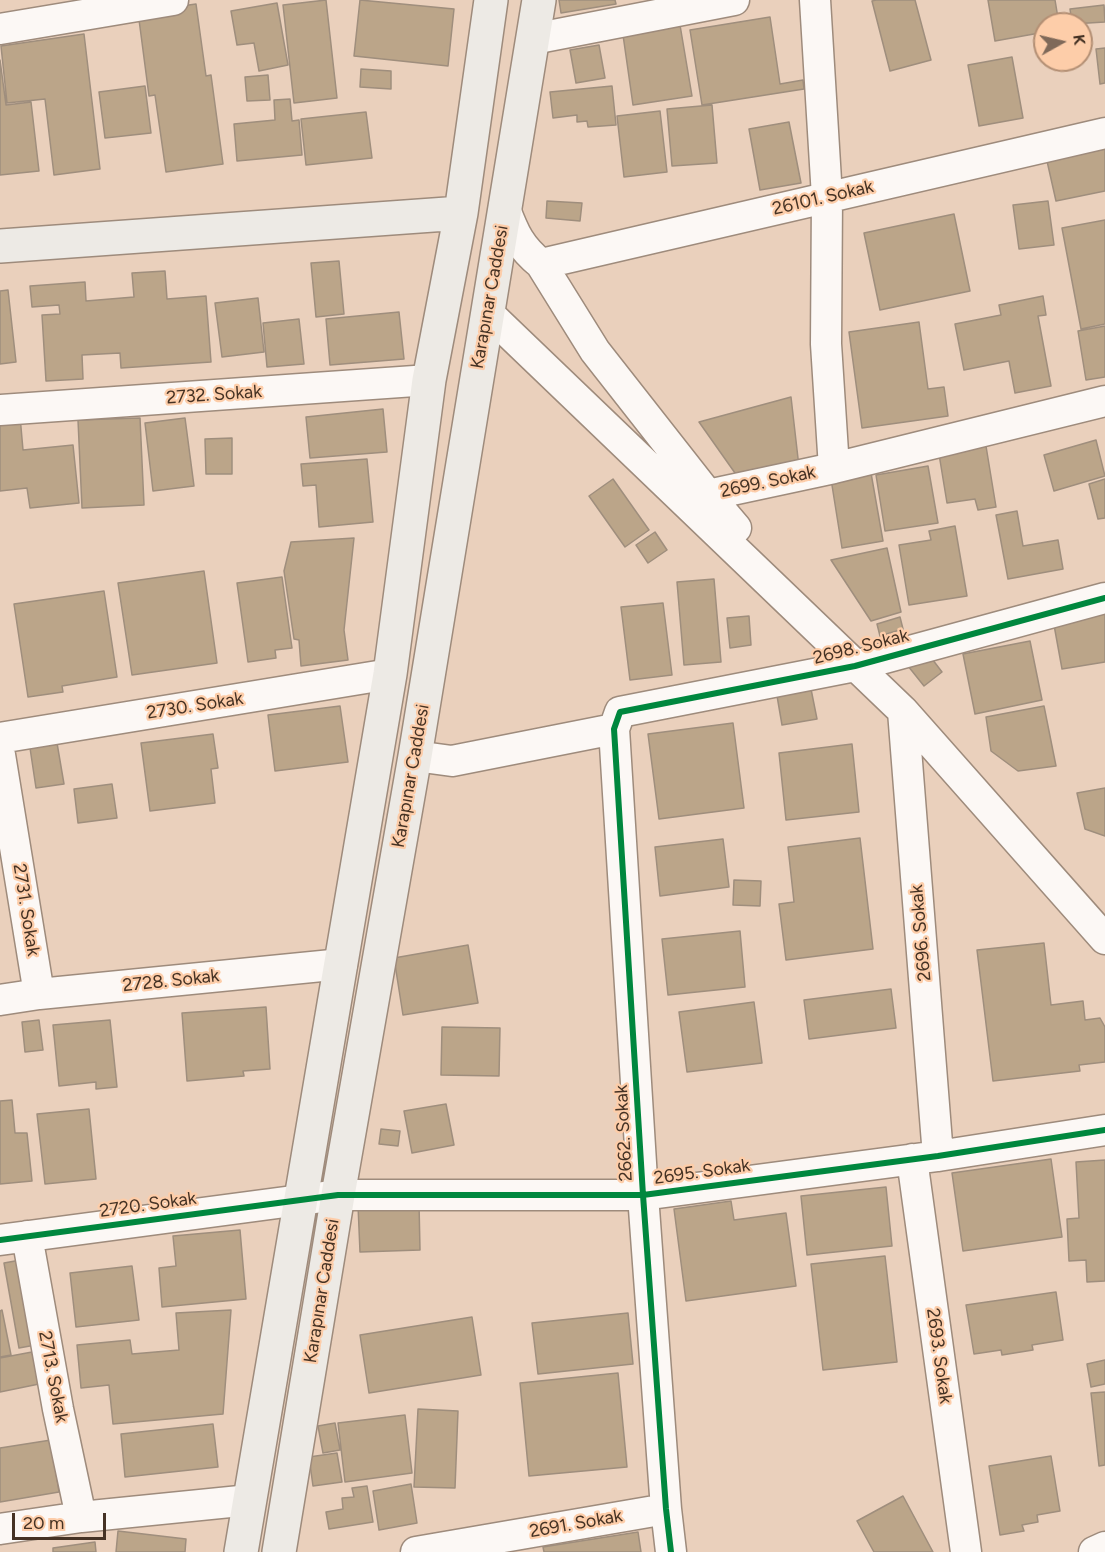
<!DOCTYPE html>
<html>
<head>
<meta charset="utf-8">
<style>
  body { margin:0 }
  #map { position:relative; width:1105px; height:1552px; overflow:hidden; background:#ead0bc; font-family:Figtree,sans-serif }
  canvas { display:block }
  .north { position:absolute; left:1033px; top:12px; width:60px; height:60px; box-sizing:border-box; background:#fdcda9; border:2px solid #b38f74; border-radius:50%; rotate:82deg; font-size:16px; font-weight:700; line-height:24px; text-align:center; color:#453224 }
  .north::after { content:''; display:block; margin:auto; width:21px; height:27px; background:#7f6959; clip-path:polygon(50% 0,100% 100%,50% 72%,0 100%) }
  .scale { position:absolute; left:12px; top:1513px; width:94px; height:27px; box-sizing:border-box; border:3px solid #453224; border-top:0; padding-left:8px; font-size:18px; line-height:21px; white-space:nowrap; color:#453224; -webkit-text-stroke:4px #fdcda9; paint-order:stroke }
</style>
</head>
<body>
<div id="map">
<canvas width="1105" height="1552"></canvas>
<div class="north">K</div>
<div class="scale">20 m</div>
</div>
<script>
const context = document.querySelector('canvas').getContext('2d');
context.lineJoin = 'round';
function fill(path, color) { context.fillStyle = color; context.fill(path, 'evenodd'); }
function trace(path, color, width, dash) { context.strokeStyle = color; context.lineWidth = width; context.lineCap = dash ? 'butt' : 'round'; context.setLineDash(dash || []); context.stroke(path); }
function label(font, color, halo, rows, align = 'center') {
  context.font = font + ' Figtree,sans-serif'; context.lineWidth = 4.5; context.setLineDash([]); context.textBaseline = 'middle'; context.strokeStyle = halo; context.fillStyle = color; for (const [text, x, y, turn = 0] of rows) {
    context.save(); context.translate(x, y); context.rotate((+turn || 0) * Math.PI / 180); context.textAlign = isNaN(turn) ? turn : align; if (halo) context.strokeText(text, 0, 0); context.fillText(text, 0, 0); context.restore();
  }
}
const building = new Path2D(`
  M326,0l11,98 -43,5 -11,-98z
  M360,0l94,9 -6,57 -94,-10z
  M559,0h56l1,4 -55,9z
  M876,0h39l16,60 -41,11 -18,-70z
  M988,0h67l4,24h-14v8l-50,9z
  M277,3l11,62 -29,6 -5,-28 -17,2 -6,-34z
  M196,4l10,72 5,-1 12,89 -57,8 -11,-77 -6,1 -11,-84z
  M1104,5l1,17 -33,2 -2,-15z
  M770,17l10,67 23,-4 1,9 -102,16 -12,-75z
  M680,25l12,71 -59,9 -10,-70z
  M84,34l16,135 -46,6 -9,-76 -38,4 -6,-57z
  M599,45l6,33 -29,5 -6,-33z
  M1105,48v35l-5,1 -4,-35z
  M1012,57l11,61 -44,8 -11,-61z
  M0,60l6,45 25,-3 8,69 -39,4z
  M361,69l30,2v18l-31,-2z
  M268,75l2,25 -23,1 -2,-24z
  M145,86l6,47 -46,5 -6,-46z
  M612,86l4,39 -28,2 -1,-6 -10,1v-7l-24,3 -3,-26z
  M290,99l2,22 7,-1 3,35 -65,6 -3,-37 41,-4 -1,-20z
  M712,105l5,58 -45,3 -5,-57z
  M660,111l7,61 -43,5 -7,-61z
  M366,112l6,46 -66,7 -5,-46z
  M789,122l12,61 -41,7 -11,-61z
  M1105,149v42l-49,10 -9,-40z
  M547,201l35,2 -2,18 -34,-3z
  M1048,201l6,44 -35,4 -6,-44z
  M954,214l16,77 -90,19 -16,-77z
  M1105,220v104l-24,5 -19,-101z
  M339,261l5,53 -28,3 -5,-54z
  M165,271l2,28 39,-3 5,66 -90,6 -1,-15 -38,2 1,24 -37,2 -4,-66 18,-1 -1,-9 -27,2 -2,-21 55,-4 1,19 48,-4 -2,-24z
  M8,290l8,72 -16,2v-73z
  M1043,296l3,19 -8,1 13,70 -36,7 -6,-32 -45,9 -9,-46 46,-9 -2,-10z
  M258,298l6,54 -42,5 -7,-54z
  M399,312l5,47 -74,6 -4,-46z
  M299,319l5,45 -37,3 -4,-44z
  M919,322l9,67 16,-2 4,29 -86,12 -13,-96z
  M1105,326v51l-19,3 -8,-49z
  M791,397l8,70 -64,6 -36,-51z
  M383,409l4,43 -77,6 -4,-41z
  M20,416l3,34 50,-5 6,58 -49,5 -3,-20 -27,3v-73z
  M140,418l4,87 -62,3 -4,-88z
  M185,418l9,68 -41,5 -8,-68z
  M232,438v36h-26l-1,-35z
  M985,440l11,67 -18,3 -3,-11 -28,4 -9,-55z
  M1096,440l9,36 -51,15 -10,-36z
  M367,459l6,63 -54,5 -3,-42 -13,1 -2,-22z
  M928,466l10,57 -53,8 -9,-56z
  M871,473l12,68 -41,7 -11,-69z
  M613,479l36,51 -24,17 -36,-51z
  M1105,479v39l-7,1 -9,-35z
  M1017,511l6,35 35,-6 5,29 -55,10 -12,-64z
  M955,526l12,70 -58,9 -10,-60 32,-5 -2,-9z
  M655,532l12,18 -19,13 -12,-18z
  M354,538l-10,92 4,30 -47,6 -2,-26 -5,-1 -10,-68 7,-29z
  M887,548l14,64 -30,9 -40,-61z
  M204,571l13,92 -85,12 -14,-92z
  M282,577l10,71 -17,2 1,8 -28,4 -11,-79z
  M714,579l7,83 -37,3 -7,-83z
  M104,591l13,86 -55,9 1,6 -35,5 -14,-93z
  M663,603l9,72 -42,5 -9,-73z
  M1105,605v57l-43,7 -10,-55z
  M749,616l2,29 -21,3 -3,-30z
  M900,617l3,12 -23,7 -3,-12z
  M1030,641l12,59 -67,14 -12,-60z
  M926,651l16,21 -18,14 -16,-20z
  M810,684l7,35 -35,6 -6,-35z
  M340,706l8,56 -73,9 -7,-56z
  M1044,706l12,60 -38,5 -27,-20 -5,-34z
  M733,723l11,85 -85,11 -11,-85z
  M213,734l5,34 -7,1 4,34 -65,8 -9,-68z
  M57,743l7,41 -28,4 -6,-40z
  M852,744l7,68 -73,8 -7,-67z
  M112,784l5,34 -39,5 -4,-34z
  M1105,788v48l-20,-7 -8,-36z
  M860,838l13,111 -87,11 -7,-56 15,-2 -6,-55z
  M723,839l6,48 -69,9 -5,-49z
  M734,880l27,1 -1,25 -27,-1z
  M740,931l5,56 -77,8 -6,-56z
  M1044,943l7,62 32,-4 2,19 15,-2 5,9v35l-26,3 1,6 -87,10 -16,-131z
  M468,945l10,58 -75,12 -9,-57z
  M891,989l5,39 -87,11 -5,-39z
  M754,1002l8,61 -75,9 -8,-60z
  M266,1007l4,62 -27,2 1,5 -57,5 -5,-68z
  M39,1020l4,30 -18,2 -3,-30z
  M110,1020l7,67 -21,2v-7l-37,4 -6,-61z
  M442,1027l58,1 -1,48 -58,-1z
  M12,1100l3,33h12l5,48 -32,3v-83z
  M446,1104l8,41 -42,8 -8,-42z
  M89,1109l7,70 -51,5 -8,-70z
  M381,1129l19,2 -2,15 -19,-2z
  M1051,1159l11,78 -99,14 -11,-78z
  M1105,1160v121l-18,1 -1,-22 -17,1 -2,-42 12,-1 -3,-56z
  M886,1187l6,59 -85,9 -6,-59z
  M731,1201l3,19 52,-7 10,73 -110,15 -12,-92z
  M419,1203l1,47 -60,2 -2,-47z
  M240,1230l6,69 -84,8 -3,-39 17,-2 -3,-30z
  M885,1256l12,106 -74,8 -12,-106z
  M26,1259l15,85 -22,4 -15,-85z
  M132,1266l7,54 -63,7 -6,-54z
  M1056,1292l7,48 -31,5 1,5 -31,5 -1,-5 -27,4 -8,-49z
  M2,1310l9,45 -11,2v-46z
  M231,1310l-8,104 -110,10 -4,-39 -28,3 -4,-43 53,-5 2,14 47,-4 -3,-37z
  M628,1313l5,51 -95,10 -6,-51z
  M472,1317l9,58 -112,18 -9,-58z
  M32,1352l7,32 -39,8v-34z
  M1105,1360v24l-14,3 -4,-23z
  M618,1373l9,94 -98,9 -9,-93z
  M1105,1392v73l-6,1 -8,-73z
  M418,1409l40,2 -3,77 -41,-1z
  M405,1415l7,58 -67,9 -7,-59z
  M335,1423l5,27 -17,3 -5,-27z
  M213,1424l5,43 -93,10 -4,-43z
  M51,1440l8,52 -59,10v-54z
  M337,1453l5,29 -29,4 -4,-29z
  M1051,1456l9,55 -23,4 1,7 -16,3 2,6 -24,4 -11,-69z
  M411,1484l6,39 -38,7 -6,-39z
  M367,1486l6,36 -44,7 -3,-17 17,-3 -1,-11 12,-1 -2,-9z
  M903,1496l30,56h-59l-17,-31z
  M118,1531l68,8 -1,13h-69z
  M638,1532l3,20h-97l-1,-5z
  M95,1542l1,10h-43v-4z`);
fill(building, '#bba589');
trace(building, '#9f8e7d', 1.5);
const street = new Path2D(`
  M815,0l12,197 -1,147 8,124
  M0,29l173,-29
  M533,39l201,-39
  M505,209c9,24 15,38 36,55l54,87 113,144 28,33
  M541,264l564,-131
  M487,312l416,399 202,228
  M0,410l429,-30
  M708,495l126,-27 271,-67
  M903,711l35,445
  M0,738l390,-64
  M0,755l39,239
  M415,756l37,5 162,-32
  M0,1000l39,-6 303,-30
  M912,1159l54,393
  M27,1236l31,173 23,108
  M0,1240l338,-45h305l295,-39 167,-26
  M0,1529l81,-12 169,-17
  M416,1552l250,-43
  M671,1552l-5,-43 -23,-314 -29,-466 6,-17 235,-46 250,-68
  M1094,1552l11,-5`);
const secondary = new Path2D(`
  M0,246l461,-33
  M241,1552l149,-878 39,-294 32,-167 30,-213
  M279,1552l59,-357 77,-439 124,-756`);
trace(street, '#9e8b7c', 33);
trace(secondary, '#9e8b7c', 36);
trace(street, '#fcf8f5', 30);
trace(secondary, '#edeae5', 33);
trace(new Path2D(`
  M0,1240l338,-45h305l295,-39 167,-26
  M671,1552l-5,-43 -23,-314 -29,-466 6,-17 235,-46 250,-68`), '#00873e', 6);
label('18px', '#453224', '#fdcda9', [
  ["26101. Sokak",823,198,-13],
  ["Karapınar Caddesi",490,297,-80],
  ["2732. Sokak",214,395,-4],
  ["2699. Sokak",768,482,-12],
  ["2698. Sokak",861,647,-14],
  ["2730. Sokak",195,706,-9],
  ["Karapınar Caddesi",411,776,-80],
  ["2731. Sokak",26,910,81],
  ["2696. Sokak",921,933,-95],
  ["2728. Sokak",171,981,-6],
  ["2662. Sokak",624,1133,-93],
  ["2695. Sokak",702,1172,-8],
  ["2720. Sokak",148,1205,-8],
  ["Karapınar Caddesi",322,1291,-81],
  ["2693. Sokak",939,1356,82],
  ["2713. Sokak",53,1377,79],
  ["2691. Sokak",576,1524,-10]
]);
</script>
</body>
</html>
